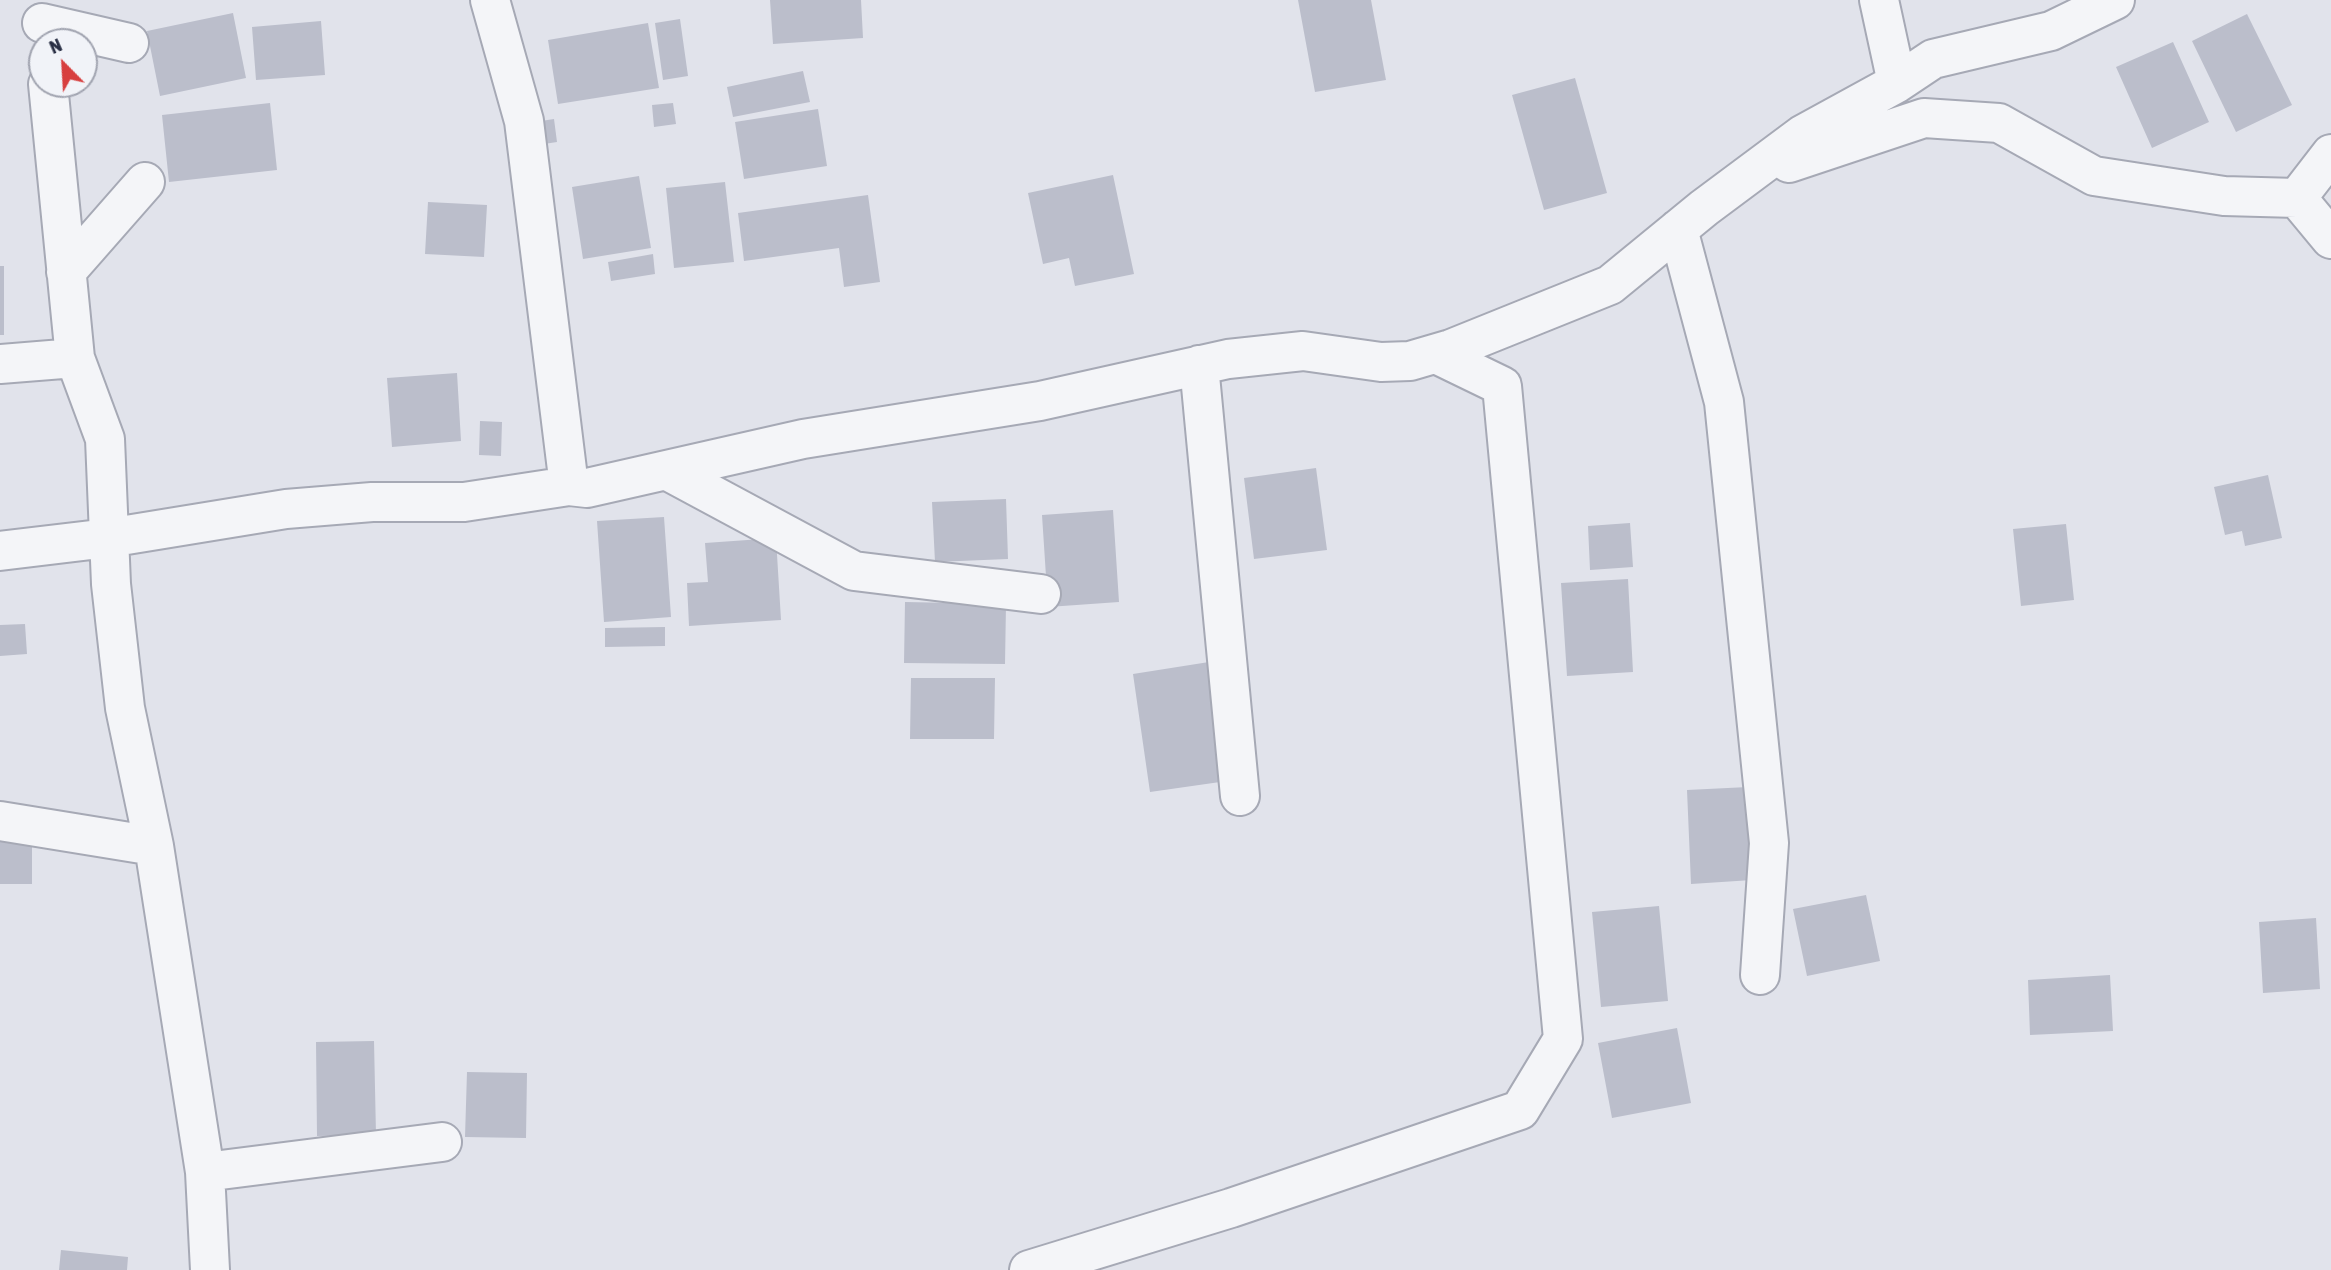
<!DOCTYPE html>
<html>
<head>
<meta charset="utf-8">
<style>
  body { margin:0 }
  #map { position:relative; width:2331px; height:1270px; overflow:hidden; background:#e1e3eb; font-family:"Asap Condensed",sans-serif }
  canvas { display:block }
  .north { position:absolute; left:28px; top:28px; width:70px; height:70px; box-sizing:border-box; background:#f1f3f8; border:2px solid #a1a4b0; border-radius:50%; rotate:336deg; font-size:19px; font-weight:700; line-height:28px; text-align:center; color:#282e43 }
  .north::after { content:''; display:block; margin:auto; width:24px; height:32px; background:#d73f3f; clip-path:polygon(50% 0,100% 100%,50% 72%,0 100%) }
</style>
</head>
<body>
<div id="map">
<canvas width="2331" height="1270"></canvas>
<div class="north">N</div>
</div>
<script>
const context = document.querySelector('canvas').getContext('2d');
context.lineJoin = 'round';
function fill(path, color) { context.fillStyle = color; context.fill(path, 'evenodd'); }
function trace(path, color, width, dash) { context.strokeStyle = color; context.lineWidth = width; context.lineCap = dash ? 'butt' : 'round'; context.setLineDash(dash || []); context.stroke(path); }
fill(new Path2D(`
  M770,0h91l2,38 -90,6z
  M1298,0h73l15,80 -71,12z
  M233,13l13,65 -86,18 -13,-65z
  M2247,14l45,91 -56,27 -44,-91z
  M680,19l8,57 -25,4 -8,-57z
  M321,21l4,54 -69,5 -4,-53z
  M648,23l11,65 -101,16 -10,-64z
  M2173,42l36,80 -57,26 -36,-81z
  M803,71l7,31 -77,15 -6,-30z
  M1575,78l32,115 -63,17 -32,-115z
  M270,103l7,67 -108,12 -7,-67z
  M673,103l3,21 -22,3 -2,-22z
  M818,109l9,57 -83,13 -9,-57z
  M554,119l3,23 -13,2 -3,-23z
  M1113,175l21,99 -59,12 -6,-28 -26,6 -15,-71z
  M639,176l12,72 -68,11 -11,-72z
  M725,182l9,80 -60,6 -8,-80z
  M868,195l12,87 -36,5 -5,-39 -95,13 -6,-48z
  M428,202l59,3 -3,52 -59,-3z
  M653,254l2,20 -44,7 -3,-19z
  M0,266h4v69h-4z
  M457,373l4,68 -69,6 -5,-69z
  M480,421l22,1 -1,34 -22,-1z
  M1316,468l11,82 -73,9 -10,-81z
  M2268,475l14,63 -37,8 -3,-15 -17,4 -11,-48z
  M1006,499l2,60 -73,3 -3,-60z
  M1113,510l6,92 -71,5 -6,-92z
  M664,517l7,100 -67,5 -7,-101z
  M1630,523l3,44 -43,3 -2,-44z
  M2066,524l8,76 -53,6 -8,-77z
  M776,538l5,82 -92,6 -2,-43 21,-1 -3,-39z
  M1628,579l5,93 -66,4 -6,-93z
  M905,602l101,2 -1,60 -101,-1z
  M25,624l2,30 -27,2v-31z
  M665,627v19l-60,1v-19z
  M1209,662l18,119 -77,11 -17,-118z
  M911,678h84l-1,61h-84z
  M1748,787l4,93 -61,4 -4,-94z
  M0,841h32v43h-32z
  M1866,895l14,66 -73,15 -14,-67z
  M1659,906l9,95 -67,6 -9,-95z
  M2316,918l4,71 -57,4 -4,-71z
  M2110,975l3,56 -83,4 -2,-55z
  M1677,1028l14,75 -79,15 -14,-75z
  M374,1041l2,94 -59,1 -1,-94z
  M467,1072l60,1 -1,65 -61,-1z
  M61,1250l67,7 -1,13h-68z`), '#bbbecb');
const minor = new Path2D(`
  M490,0l34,121 45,365
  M1879,0l18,83
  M42,23l87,20
  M48,84l27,274 30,81 6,145 14,124 29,138 51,326 5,98
  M1789,163l135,-45 75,5 95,53 130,20 73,2 34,41
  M2297,198l34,-44
  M1678,229l46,173 45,441 -9,132
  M66,272l79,-90
  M0,364l75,-6
  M1199,365l41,431
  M668,471l186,100 187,23
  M0,551l108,-13 178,-29 86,-7h92l105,-16 18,2 216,-49 237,-38 188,-42 75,-8 78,11 29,-1 41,-12 159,-64 94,-77 98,-73 95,-52 36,-24 118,-28 64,-31
  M0,821l154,25
  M205,1172l237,-30
  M1029,1270l202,-62 289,-98 43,-71 -61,-653 -66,-32`);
trace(minor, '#a6a9b5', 42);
trace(minor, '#f4f5f8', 38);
</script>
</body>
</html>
